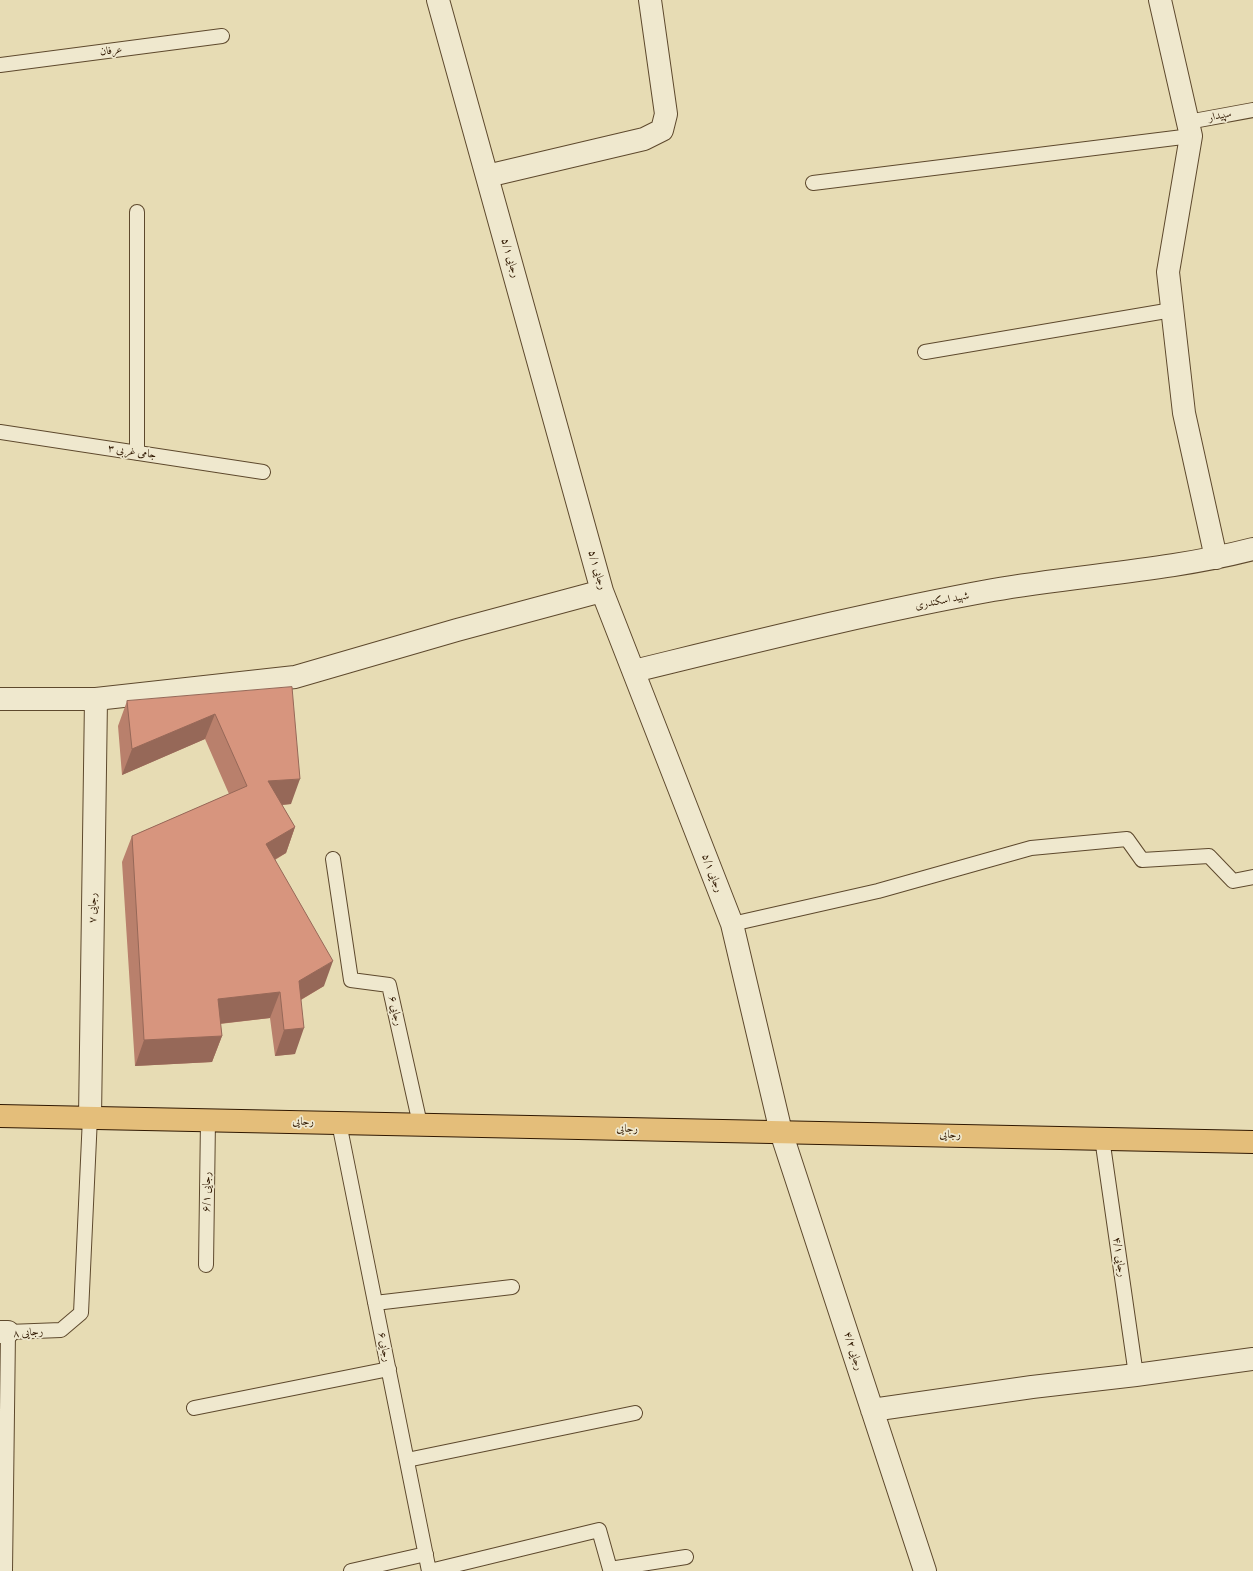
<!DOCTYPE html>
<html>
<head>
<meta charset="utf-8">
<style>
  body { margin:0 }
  canvas { display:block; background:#e7dcb4 }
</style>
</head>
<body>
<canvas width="1253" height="1571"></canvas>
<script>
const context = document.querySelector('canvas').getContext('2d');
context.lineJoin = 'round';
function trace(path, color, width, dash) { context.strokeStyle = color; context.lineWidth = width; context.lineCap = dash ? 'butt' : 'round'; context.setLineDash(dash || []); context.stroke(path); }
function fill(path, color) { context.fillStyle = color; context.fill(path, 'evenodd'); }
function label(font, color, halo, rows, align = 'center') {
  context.font = font + ' Alegreya,Amiri,serif'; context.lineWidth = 3.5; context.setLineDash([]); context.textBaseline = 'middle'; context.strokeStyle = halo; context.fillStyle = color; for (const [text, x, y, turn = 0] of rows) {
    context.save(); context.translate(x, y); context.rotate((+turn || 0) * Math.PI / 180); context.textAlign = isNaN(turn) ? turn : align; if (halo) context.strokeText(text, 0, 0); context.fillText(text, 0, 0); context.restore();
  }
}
const service = new Path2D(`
  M0,65l222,-29
  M1188,122l65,-12
  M813,183l378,-47
  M925,352l247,-42
  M0,432l263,40
  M137,453v-241
  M333,859l18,121 38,5 31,139
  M732,924l146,-33 153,-43 96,-9 15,21 67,-4 24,25 20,-4
  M339,1123l90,448
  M1102,1138l34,237
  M206,1265l2,-145
  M375,1303l137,-16
  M194,1408l195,-39
  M407,1460l228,-47
  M5,1571l3,-239 53,-2 20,-17 9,-196
  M351,1571l75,-17
  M430,1571l169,-41 11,39 76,-12`);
const minor = new Path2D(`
  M438,0l164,591 130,333 49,208 144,439
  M1160,0l31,136 -23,136 16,141 32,145
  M487,176l157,-37 18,-9 4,-16 -16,-114
  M634,671c119,-29 238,-59 359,-81 86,-15 175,-19 260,-41
  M0,699h96l199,-22 162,-47 145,-39
  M90,1117l6,-418
  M0,1332h8
  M872,1410l160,-23 104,-12 117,-16`);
const primary = new Path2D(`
  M0,1116l1253,26`);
trace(service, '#5e492d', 16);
trace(minor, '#5e492d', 24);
trace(primary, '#301800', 24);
trace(service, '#efe8ce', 14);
trace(minor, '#efe8ce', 22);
trace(primary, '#e4be7a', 22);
fill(new Path2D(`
  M292,687l-1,117 -9,1 13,22 -9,26 -11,7 49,126 -23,14 -6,54 -20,2 -5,-38 -50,6 2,12 -10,26 -77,4 -13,-204 10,-26 97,-42 -24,-55 -83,36 -4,-49 9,-25z`), '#b9806c');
fill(new Path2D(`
  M215,714l-10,25 -83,36 10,-26z
  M300,779l-9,25 -32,3 9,-26z
  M295,827l-9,26 -30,17 10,-26z
  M333,961l-9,25 -34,20 9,-25z
  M280,992l-10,26 -62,7 10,-26z
  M304,1028l-9,26 -20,2 9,-26z
  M222,1036l-10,26 -77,4 9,-26z`), '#966858');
const building = new Path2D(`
  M292,687l8,92 -32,2 27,46 -29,17 67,117 -34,20 5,47 -20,2 -4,-38 -62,7 4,37 -78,4 -12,-204 115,-50 -32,-72 -83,35 -5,-48z`);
fill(building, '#d7957e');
trace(building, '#966858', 1);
label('11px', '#301800', '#efe8ce', [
  ["عرفان",111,51,-7],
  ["سپیدار",1220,116,-11],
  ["رجایی ۵/۱",510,258,74],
  ["جامی غربی ۳",132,452,8],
  ["رجایی ۵/۱",597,570,74],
  ["شهید اسکندری",942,601,-11],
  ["رجایی ۵/۱",712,873,69],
  ["رجایی ۷",93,908,-89],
  ["رجایی ۶",395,1011,77],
  ["رجایی",303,1122,1],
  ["رجایی",627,1129,1],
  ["رجایی",950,1135,1],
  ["رجایی ۶/۱",207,1192,-89],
  ["رجایی ۴/۱",1119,1257,82],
  ["رجایی ۸",28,1333,-5],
  ["رجایی ۶",384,1347,79],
  ["رجایی ۴/۲",853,1351,72]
]);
</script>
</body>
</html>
